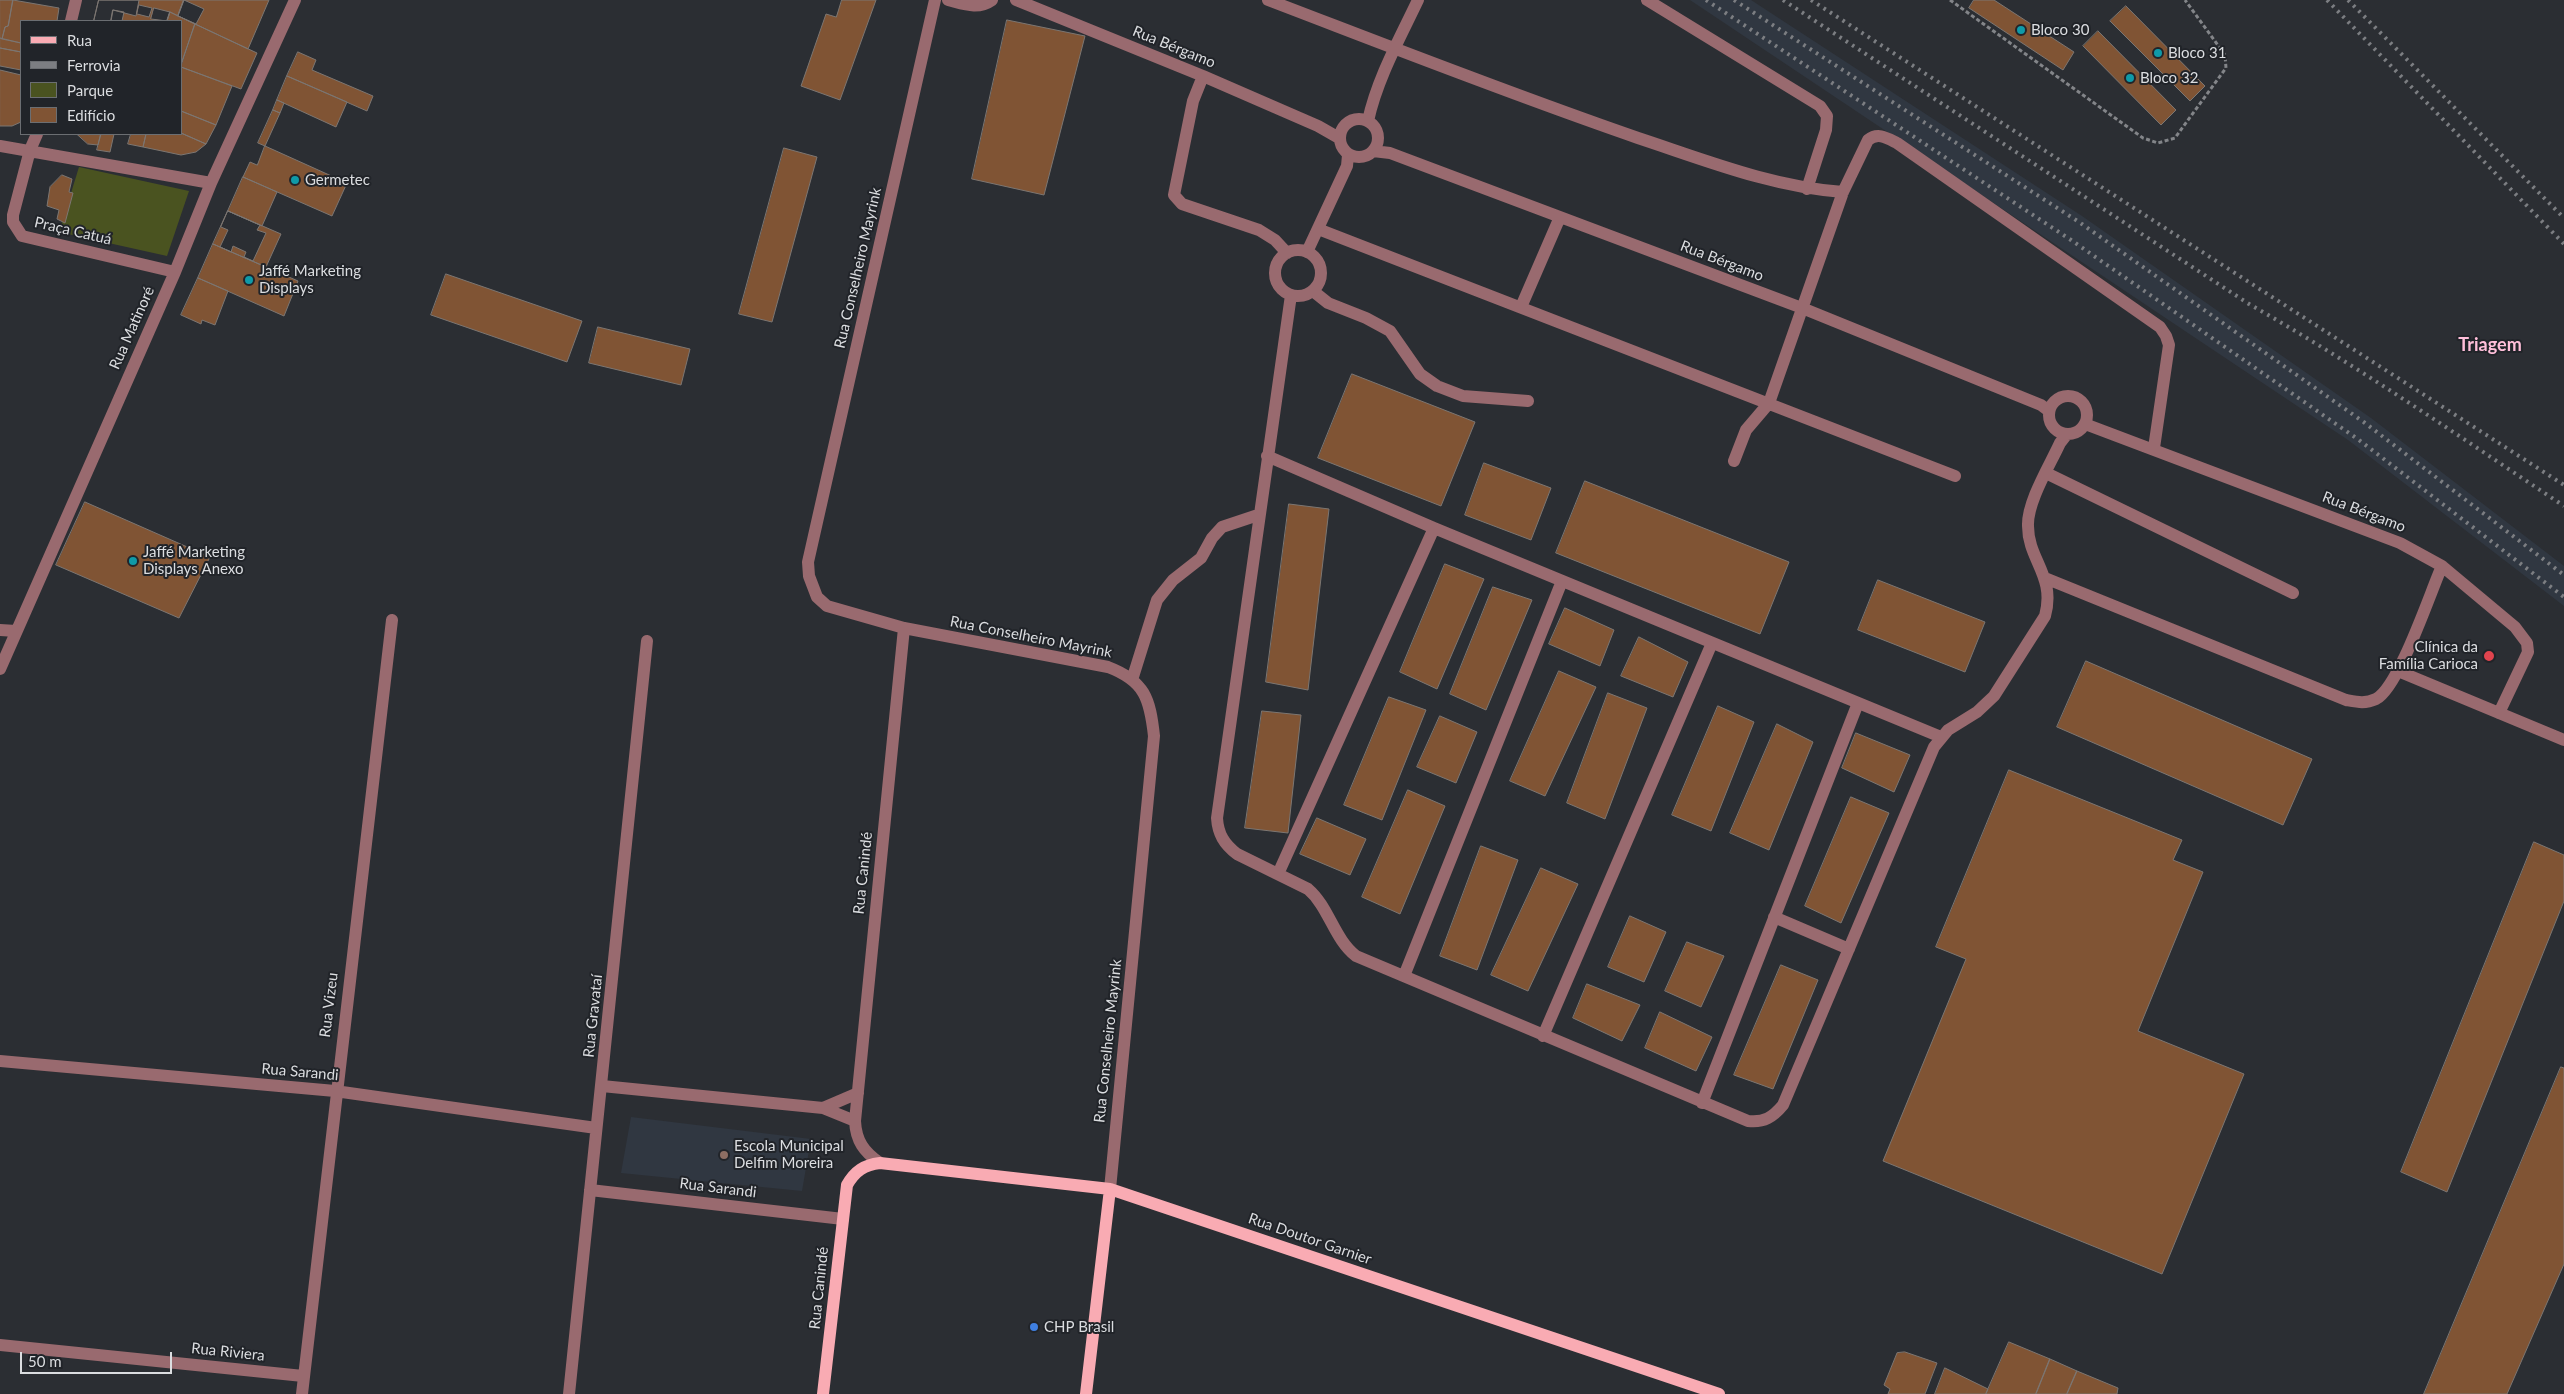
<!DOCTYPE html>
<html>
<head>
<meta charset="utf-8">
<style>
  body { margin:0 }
  #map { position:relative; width:2564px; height:1394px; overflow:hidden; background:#2b2e33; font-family:Lato,sans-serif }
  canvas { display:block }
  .legend { position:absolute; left:20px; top:20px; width:162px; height:115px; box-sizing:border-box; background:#212429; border:1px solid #6b6e72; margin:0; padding:6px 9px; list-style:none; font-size:15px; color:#dbdde0 }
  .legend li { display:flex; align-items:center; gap:10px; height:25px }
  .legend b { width:25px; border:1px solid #6b6e72 }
  .scale { position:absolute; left:20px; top:1352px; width:152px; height:22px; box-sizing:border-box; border:2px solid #dbdde0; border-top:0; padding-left:6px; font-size:15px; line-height:18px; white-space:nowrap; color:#dbdde0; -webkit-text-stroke:4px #212429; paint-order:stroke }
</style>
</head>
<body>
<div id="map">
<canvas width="2564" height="1394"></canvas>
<ul class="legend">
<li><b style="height:6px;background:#f9abb3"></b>Rua</li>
<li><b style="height:6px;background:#7c7e82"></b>Ferrovia</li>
<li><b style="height:14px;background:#4a5320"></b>Parque</li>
<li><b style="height:14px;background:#805434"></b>Edifício</li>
</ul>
<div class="scale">50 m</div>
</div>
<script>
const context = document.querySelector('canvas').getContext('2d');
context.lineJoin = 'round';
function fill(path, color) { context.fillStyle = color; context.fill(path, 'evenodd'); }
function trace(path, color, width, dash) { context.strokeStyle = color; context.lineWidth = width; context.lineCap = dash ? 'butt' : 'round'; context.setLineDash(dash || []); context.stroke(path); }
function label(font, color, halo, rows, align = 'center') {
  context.font = font + ' Lato,sans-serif'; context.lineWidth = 4; context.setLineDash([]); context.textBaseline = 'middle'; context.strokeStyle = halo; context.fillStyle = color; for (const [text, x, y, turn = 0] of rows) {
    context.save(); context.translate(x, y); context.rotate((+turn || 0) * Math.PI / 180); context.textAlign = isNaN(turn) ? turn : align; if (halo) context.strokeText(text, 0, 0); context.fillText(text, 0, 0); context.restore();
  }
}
fill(new Path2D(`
  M1690,0h61l331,216 289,202 193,148v40l-216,-166z
  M631,1117l180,22 -9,52 -181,-18z`), '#303741');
fill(new Path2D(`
  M79,167l110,24 -22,65 -108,-24z`), '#4a5320');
const building = new Path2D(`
  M0,0h13l-5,26 -3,1 -3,12 -2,-1z
  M13,0l46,8 -2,13h-36v22l-19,-4 3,-12 3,-1z
  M99,0h40l-3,16 -23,-6 -2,11h-17z
  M99,0h85l-6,16 -8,-4 -3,9h-73z
  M184,0l20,9 -8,15 -18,-8z
  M184,0h85l-21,49 -70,-33z
  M842,0h34l-36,100 -39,-14 25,-72 10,3z
  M1974,0h20l80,52 -11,18 -94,-62z
  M139,5l13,3 -3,9 -12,-3z
  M2126,6l79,80 -15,15 -80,-80z
  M154,8l16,4 -3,9 -16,-2z
  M113,10l11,2 -2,9h-11z
  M170,12l25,12 -14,40v-43h-14z
  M1007,20l78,16 -41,159 -72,-16z
  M195,24l62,29 -16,36 -60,-22z
  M2098,31l78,79 -15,15 -78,-79z
  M0,38l21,5v9l-21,-4z
  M0,48l21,4v18l-21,-4z
  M298,52l18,8 -4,10 61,26 -6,15 -80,-35z
  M181,67l51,19 -16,39 -35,-14z
  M0,70l21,5v47l-9,4h-12z
  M287,76l60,26 -11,25 -59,-27z
  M277,100l7,3 -4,10 -7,-3z
  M273,110l7,3 -15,33 -7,-3z
  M181,111l35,14 -10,19 -25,-11z
  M181,133l25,11 -10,8 -15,3 -38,-8 3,-13z
  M77,134h24l-3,11 -10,-1z
  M101,134h13l-4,18 -13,-2z
  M131,134h15l-3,13 -15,-3z
  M265,146l82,37 -15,33 -89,-39 7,-15 7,3z
  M784,148l33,9 -45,165 -33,-8z
  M62,175l10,4 -3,13 4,1 -8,30 -8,-4 2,-9 -12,-4 3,-19z
  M243,177l34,15 -15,34 -34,-15z
  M228,211l32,14 -3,5 9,3 -13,28 -9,-4 2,-5 -13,-6 -2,6 -11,-5 8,-17 -7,-3z
  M228,211l53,23 -15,33 -53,-23z
  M213,244l85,37 -14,35 -86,-38z
  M446,274l136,47 -15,41 -136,-47z
  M198,278l30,13 -13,34 -13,-5 -1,4 -20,-9z
  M598,327l92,22 -9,36 -92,-22z
  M1352,374l123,48 -34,84 -123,-48z
  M1484,463l67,25 -20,52 -66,-25z
  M1585,481l204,81 -29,72 -204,-81z
  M85,502l125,55 -31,61 -123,-53z
  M1289,504l40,5 -21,181 -42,-8z
  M1445,564l39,15 -47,110 -37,-17z
  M1878,580l107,42 -20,50 -107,-42z
  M1493,587l39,13 -46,110 -36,-16z
  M1565,608l49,22 -14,36 -51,-22z
  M1639,637l49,25 -15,35 -52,-21z
  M2086,661l226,98 -29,66 -226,-98z
  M1559,671l37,16 -51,109 -35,-15z
  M1608,693l39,15 -42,111 -38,-16z
  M1389,697l37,13 -44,110 -38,-15z
  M1718,706l36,16 -43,109 -39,-16z
  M1262,711l39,4 -13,118 -43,-5z
  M1440,716l37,16 -21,51 -39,-16z
  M1777,724l36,18 -44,108 -39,-17z
  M1856,733l54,22 -16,37 -52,-24z
  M2009,770l173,70 -9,20 30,12 -65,159 106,43 -82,200 -279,-113 83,-202 -30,-12z
  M1408,790l37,16 -45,108 -38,-17z
  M1851,797l38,16 -48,110 -36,-17z
  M1317,818l49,21 -16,36 -50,-21z
  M2534,842l30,13v46l-117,291 -46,-20z
  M1481,846l37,14 -41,110 -37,-14z
  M1541,868l37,16 -50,107 -37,-16z
  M1630,916l36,16 -22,50 -36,-15z
  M1687,942l37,14 -23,51 -36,-16z
  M1781,965l37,15 -45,109 -39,-14z
  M1587,984l53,21 -18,36 -49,-23z
  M1660,1012l52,25 -16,34 -51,-23z
  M2561,1067l3,1v196l-57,130h-83z
  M2009,1342l41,17 -14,35h-50z
  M1905,1352l32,11 -12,31h-37l2,-5 -6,-4 13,-32z
  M2050,1359l27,12 -10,23h-31z
  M1945,1368l43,21 -2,5h-51z
  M2077,1371l41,17 -1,6h-50z`);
fill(building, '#805434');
trace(building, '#7c7672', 1);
trace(new Path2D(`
  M1950,0l193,138 15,5 17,-5 51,-70 -1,-13 -40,-55`), '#838589', 3, [4, 2.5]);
trace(new Path2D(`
  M935,0l-127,562 1,14 8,21 10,9 77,22 204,39c37,14 42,32 46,69l-44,453
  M948,0c16,4 30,10 44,0
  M1016,0l187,76 115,50 21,12
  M1268,0c123,47 245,95 370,138 67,22 134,49 205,54
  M1647,0l173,106 7,10 -1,14 -19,59
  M71,21l5,-21
  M1203,76l-10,25 -19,94 8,9 77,26 16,10 12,13
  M1340 138a19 19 0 1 1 38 0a19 19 0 1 1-38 0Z
  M1368,121c9,-42 32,-83 50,-121
  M37,134l-7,16 -17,65v7l9,14 153,36
  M0,146l211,37
  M1373,151l17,2 412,155 239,97 8,6
  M1318,229l637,247
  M1275 273a23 23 0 1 1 46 0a23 23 0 1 1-46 0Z
  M1307,252l40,-86 1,-11
  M1313,291l15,12 38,15 24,13 30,43 17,12 26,10 65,5
  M1291,295l-74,523c1,16 7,26 20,36l71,35c21,18 26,50 48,67l392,165c16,2 25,-4 35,-16l151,-358 14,-17 29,-18 17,-16 51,-80c11,-40 -17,-56 -17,-90 -1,-24 22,-61 32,-83l7,-9
  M1521,307l39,-90
  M2049 415a19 19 0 1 1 38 0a19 19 0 1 1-38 0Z
  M2085,424l315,119 42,23 73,61 12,16 1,9 -29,61
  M1267,456l167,72 507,209
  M1734,461l12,-31 23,-27 74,-211 25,-52c10,-8 19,-2 29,3l263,184 6,9 3,9 -15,103
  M2046,473l247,120
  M2045,578l301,122c11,2 19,4 30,-1 23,-12 54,-106 66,-133
  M0,630l16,1
  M0,669l175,-397 36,-89 84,-183
  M2398,671l166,69
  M1132,680l25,-80 16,-20 28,-22 11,-20 10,-11 36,-12
  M1278,874l156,-346
  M1774,917l75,32
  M1404,976l158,-395
  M1543,1036l169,-393
  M0,1061l335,30 261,37
  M602,1086l221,22 32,13
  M1702,1103l156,-400
  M823,1108l35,-15
  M880,1163c-16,-11 -24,-22 -25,-42l49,-493
  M590,1190l253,29
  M0,1345l303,31
  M302,1394l90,-774
  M569,1394l78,-753`), '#996a6f', 12);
trace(new Path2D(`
  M823,1394l24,-209c8,-14 17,-20 33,-22l230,26 609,205
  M1086,1394l24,-205`), '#f9abb3', 12);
trace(new Path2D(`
  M1706,0l365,240 288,200 205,157
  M1734,0l345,222 286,201 199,152
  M1783,0l466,304c109,62 211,133 315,202
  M1811,0l753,485
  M2327,0l237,244
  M2348,0l216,218`), '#7c7e82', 4, [2.5, 5]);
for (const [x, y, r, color] of [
  [2021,30,5,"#0f9aa8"],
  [2158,53,5,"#0f9aa8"],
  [2130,78,5,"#0f9aa8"],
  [295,180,5,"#0f9aa8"],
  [249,280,5,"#0f9aa8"],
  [133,561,5,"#0f9aa8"],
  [2489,656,6,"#e0444e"],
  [724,1155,5,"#8d6e63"],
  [1034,1327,5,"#3f7fe0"]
]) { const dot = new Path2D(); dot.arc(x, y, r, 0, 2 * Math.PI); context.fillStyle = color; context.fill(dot); trace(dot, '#212429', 2); }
label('15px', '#dbdde0', '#212429', [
  ["Bloco 30",2031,30],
  ["Bloco 31",2168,53],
  ["Bloco 32",2140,78],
  ["Germetec",305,180],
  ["Jaffé Marketing",259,271],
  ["Displays",259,288],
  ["Jaffé Marketing",143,552],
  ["Displays Anexo",143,569],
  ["Clínica da",2478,647,"right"],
  ["Família Carioca",2478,664,"right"],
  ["Escola Municipal",734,1146],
  ["Delfim Moreira",734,1163],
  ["CHP Brasil",1044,1327]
], 'left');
label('15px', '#dbdde0', '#212429', [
  ["Rua Bérgamo",1174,47,22],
  ["Praça Catuá",73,231,13],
  ["Rua Bérgamo",1722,261,21],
  ["Rua Conselheiro Mayrink",858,268,-77],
  ["Rua Matinoré",132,328,-66],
  ["Rua Bérgamo",2364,512,21],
  ["Rua Conselheiro Mayrink",1031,637,11],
  ["Rua Canindé",863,873,-84],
  ["Rua Vizeu",329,1005,-83],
  ["Rua Gravataí",593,1016,-84],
  ["Rua Conselheiro Mayrink",1108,1041,-84],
  ["Rua Sarandi",300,1072,5],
  ["Rua Sarandi",718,1188,7],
  ["Rua Doutor Garnier",1310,1239,19],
  ["Rua Canindé",819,1288,-84],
  ["Rua Riviera",228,1352,6]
]);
label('bold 18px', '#ffbfda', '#212429', [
  ["Triagem",2490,345]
]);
</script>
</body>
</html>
